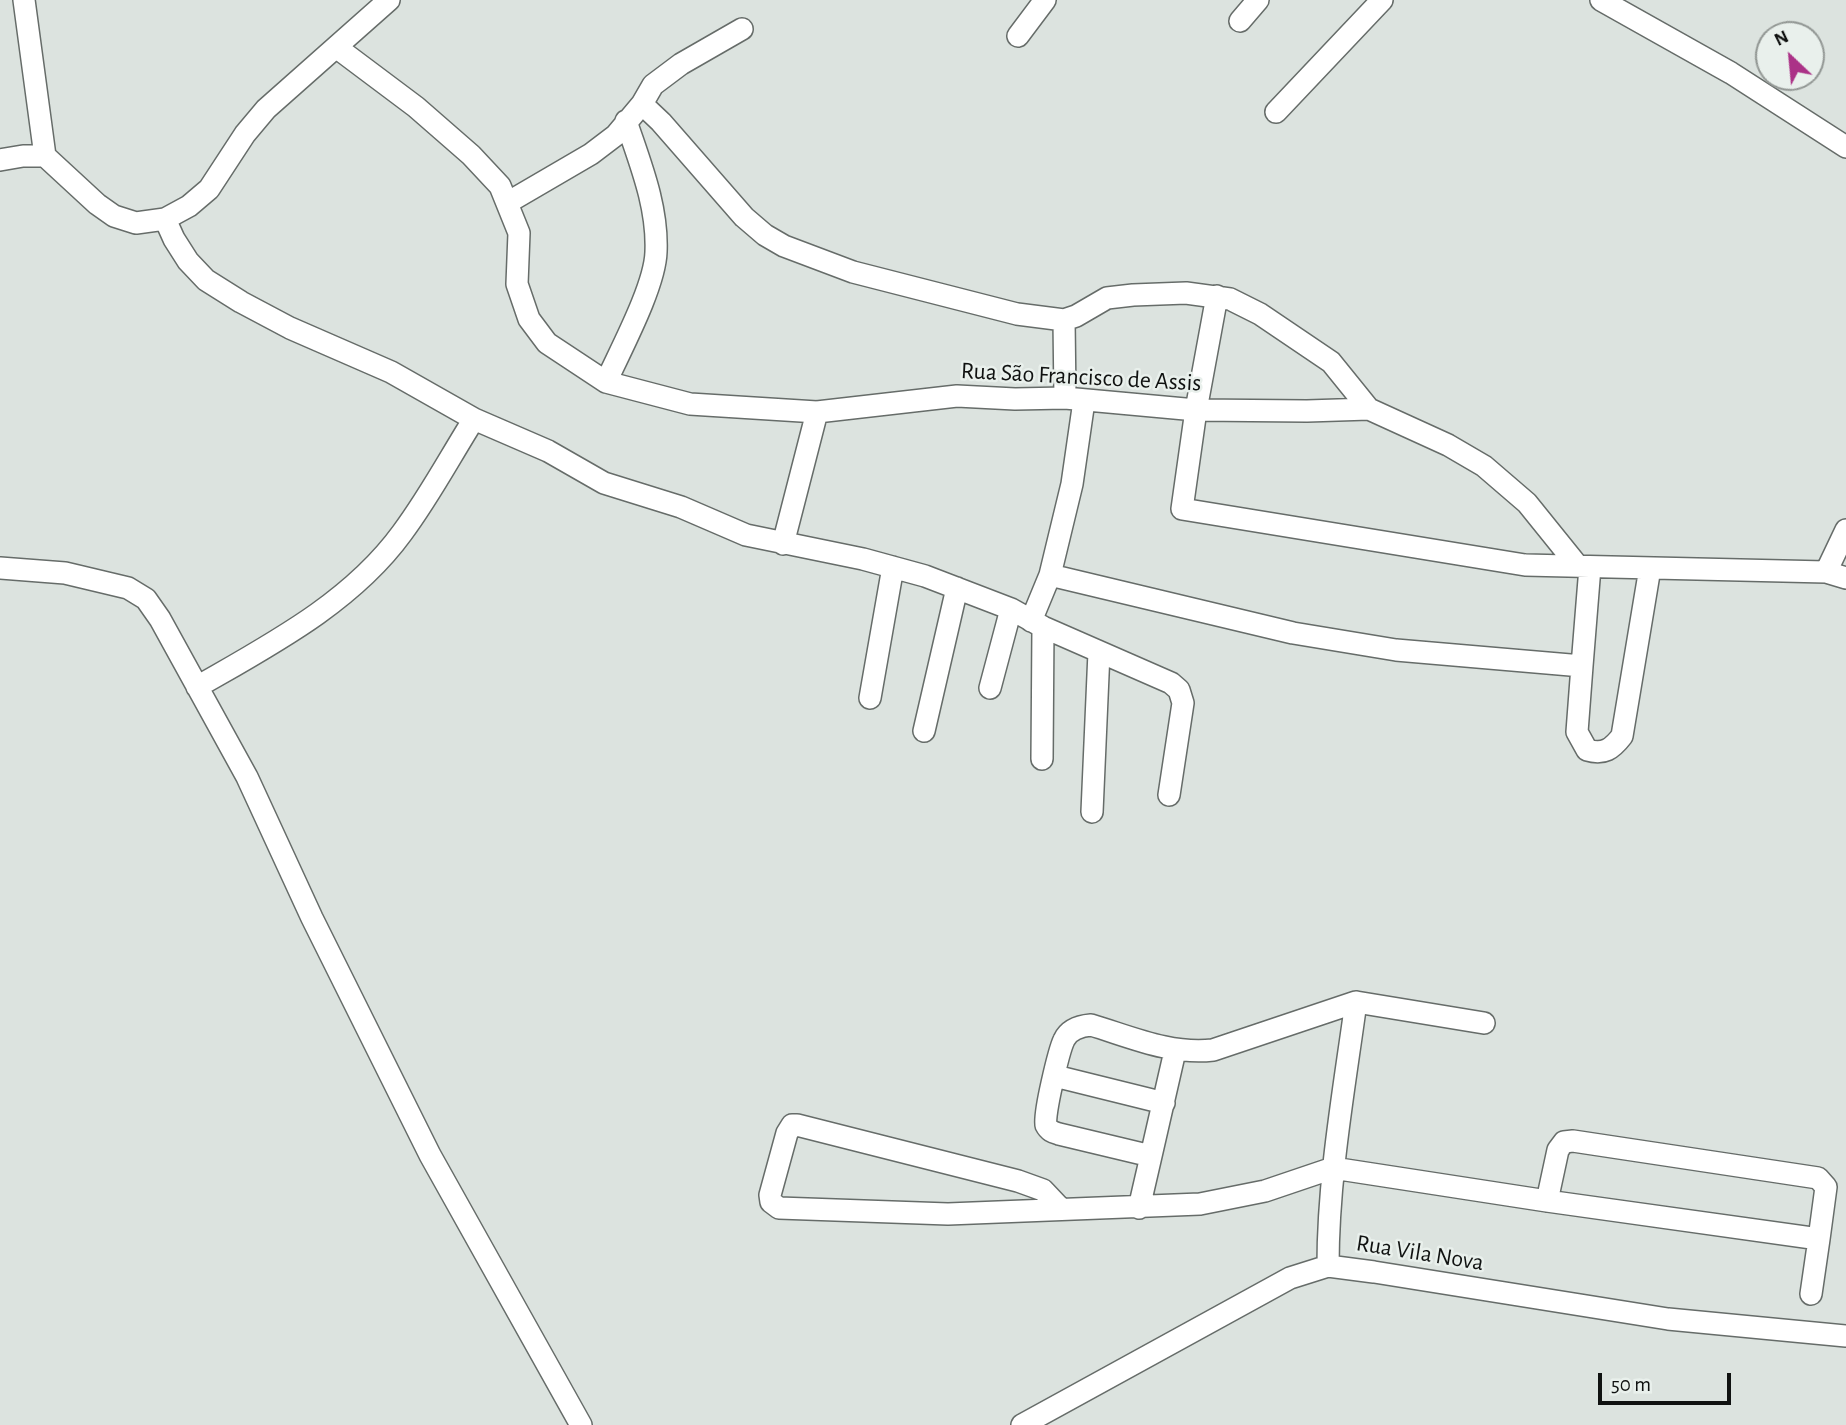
<!DOCTYPE html>
<html>
<head>
<meta charset="utf-8">
<style>
  body { margin:0 }
  #map { position:relative; width:1846px; height:1425px; overflow:hidden; background:#dce3df; font-family:"Alegreya Sans",sans-serif }
  canvas { display:block }
  .north { position:absolute; left:1755px; top:21px; width:70px; height:70px; box-sizing:border-box; background:#e9f0ec; border:2px solid #929794; border-radius:50%; rotate:334deg; font-size:19px; font-weight:700; line-height:28px; text-align:center; color:#101211 }
  .north::after { content:''; display:block; margin:auto; width:24px; height:32px; background:#ab3287; clip-path:polygon(50% 0,100% 100%,50% 72%,0 100%) }
  .scale { position:absolute; left:1598px; top:1373px; width:133px; height:32px; box-sizing:border-box; border:4px solid #101211; border-top:0; padding-left:9px; font-size:21px; line-height:24px; white-space:nowrap; color:#101211; -webkit-text-stroke:5px #e9f0ec; paint-order:stroke }
</style>
</head>
<body>
<div id="map">
<canvas width="1846" height="1425"></canvas>
<div class="north">N</div>
<div class="scale">50 m</div>
</div>
<script>
const context = document.querySelector('canvas').getContext('2d');
context.lineJoin = 'round';
function trace(path, color, width, dash) { context.strokeStyle = color; context.lineWidth = width; context.lineCap = dash ? 'butt' : 'round'; context.setLineDash(dash || []); context.stroke(path); }
function label(font, color, halo, rows, align = 'center') {
  context.font = font + ' "Alegreya Sans",sans-serif'; context.lineWidth = 5; context.setLineDash([]); context.textBaseline = 'middle'; context.strokeStyle = halo; context.fillStyle = color; for (const [text, x, y, turn = 0] of rows) {
    context.save(); context.translate(x, y); context.rotate((+turn || 0) * Math.PI / 180); context.textAlign = isNaN(turn) ? turn : align; if (halo) context.strokeText(text, 0, 0); context.fillText(text, 0, 0); context.restore();
  }
}
const street = new Path2D(`
  M24,0l21,156
  M1601,0l130,73 115,74
  M1240,21l18,-21
  M1018,36l27,-36
  M336,47l80,60 55,48 29,31 19,47 -2,51 12,35 18,24 59,39 84,22 127,8 140,-16 58,3 50,-1 131,12 111,1 62,-2 79,36 36,21 43,37 50,62
  M642,104l11,-19 28,-21 61,-35
  M1276,112l106,-112
  M0,160l23,-4h22l52,48 17,12 22,7 29,-4 24,-13 20,-17 36,-55 21,-25 123,-109
  M507,203l84,-49 25,-19 26,-31 19,18 83,95 21,18 19,11 69,26 164,42 47,6 12,-4 31,-18 26,-3 53,-2 44,6 30,15 71,48 38,47
  M165,219l9,20 14,22 18,19 35,22 49,26 101,44 83,47 74,32 56,32 77,24 65,28 117,24 62,17 86,33 32,18 128,56 8,7 4,13 -14,92
  M1217,296l-21,114 -14,99 343,56 301,7 20,6
  M1064,320l1,78
  M606,382c15,-33 49,-96 50,-130 2,-46 -16,-89 -30,-131
  M783,544l34,-132
  M0,568l65,5 63,15 18,11 14,20 87,158 65,141 118,237 151,270
  M1826,572l20,-42
  M1050,575l243,58 103,17 186,16 8,-99
  M1031,621l19,-46 22,-91 12,-83
  M1582,666l-5,66 10,18c17,5 25,-1 35,-14l28,-168
  M197,687c73,-42 154,-84 205,-154 27,-36 48,-76 72,-114
  M990,688l21,-79
  M870,698l23,-131
  M924,731l33,-143
  M1042,759l1,-132
  M1092,812l7,-160
  M1055,1076l109,27
  M1151,1156l24,-105
  M1139,1208l12,-52 -92,-22c-6,-2 -10,-3 -13,-9 -3,-8 13,-75 18,-85 5,-11 16,-14 27,-15 40,12 80,30 122,25l143,-48
  M1061,1209l-18,-19 -25,-9 -221,-56h-5l-5,8 -17,62 1,7 8,6 169,6 252,-10 65,-13 68,-23 214,33 272,38 7,-52 -8,-9 -245,-37 -9,1 -6,8 -11,51
  M1328,1266c0,-88 16,-176 28,-264l128,21
  M1811,1294l8,-55
  M1022,1425l268,-147 38,-12 46,6 294,47 178,17`);
trace(street, '#666c69', 24);
trace(street, '#fff', 21);
label('24px', '#101211', '#e9f0ec', [
  ["Rua São Francisco de Assis",1081,377,3],
  ["Rua Vila Nova",1420,1253,9]
]);
</script>
</body>
</html>
